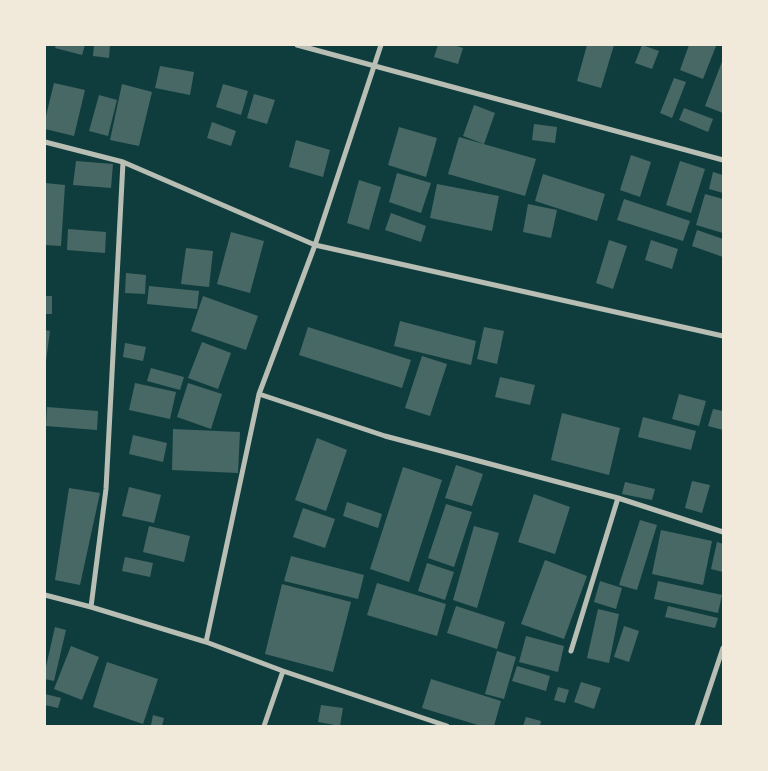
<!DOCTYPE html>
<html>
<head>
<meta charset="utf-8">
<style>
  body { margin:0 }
  #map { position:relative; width:768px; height:771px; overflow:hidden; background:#0f3d3e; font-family:"Zilla Slab",serif }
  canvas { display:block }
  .frame { position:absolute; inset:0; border:46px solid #f1e9da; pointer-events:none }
</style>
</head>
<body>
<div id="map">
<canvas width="768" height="771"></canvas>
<div class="frame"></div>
</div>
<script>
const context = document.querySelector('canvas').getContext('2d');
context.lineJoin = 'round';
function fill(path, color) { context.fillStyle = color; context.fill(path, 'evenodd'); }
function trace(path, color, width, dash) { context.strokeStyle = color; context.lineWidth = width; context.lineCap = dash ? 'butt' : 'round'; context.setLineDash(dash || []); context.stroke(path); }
fill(new Path2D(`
  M56,45h29l-3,10 -27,-7z
  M94,45h16l-1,13 -16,-2z
  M438,45h15l10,3 -5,16 -24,-7z
  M587,45h27l-13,43 -24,-7z
  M642,45l17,6 -7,18 -17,-6z
  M689,45l27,1 -13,33 -23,-9z
  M723,59v54l-18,-7z
  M160,66l34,6 -4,23 -35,-7z
  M674,78l12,4 -14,36 -12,-5z
  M54,83l31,7 -11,46 -29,-7v-9z
  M122,84l30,8 -13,54 -29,-6z
  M223,84l25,7 -7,24 -25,-8z
  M254,94l21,6 -8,24 -20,-6z
  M99,95l18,5 -9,36 -19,-5z
  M474,105l21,8 -11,31 -21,-8z
  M684,108l29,11 -5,13 -29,-12z
  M212,122l24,9 -5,15 -24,-8z
  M534,124l23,3 -2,16 -23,-3z
  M399,127l38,11 -11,39 -38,-12z
  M459,137l77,22 -11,37 -77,-22z
  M296,140l34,10 -7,27 -34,-10z
  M631,155l20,7 -11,35 -20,-7z
  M76,161l37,3 -2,24 -38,-3z
  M680,161l25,8 -14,44 -25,-8z
  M713,172l10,3v18l-14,-4z
  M397,173l34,10 -10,30 -32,-11z
  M543,174l62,20 -8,27 -62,-20z
  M359,180l22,7 -12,43 -22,-7z
  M45,183l20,2 -4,61 -16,-1z
  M437,184l62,12 -7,35 -62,-13z
  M705,194l18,5v34l-27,-8z
  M624,199l66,22 -7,20 -66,-21z
  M528,204l29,6 -6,28 -28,-6z
  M391,213l35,13 -5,16 -36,-12z
  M68,229l38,3 -1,21 -38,-3z
  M697,230l26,9v18l-31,-11z
  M231,232l33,9 -14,52 -33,-9z
  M609,240l18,6 -14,43 -17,-6z
  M651,240l27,9 -6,20 -27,-9z
  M186,248l27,3 -4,36 -28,-3z
  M126,273l20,2 -1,19 -20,-1z
  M149,286l50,5 -2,18 -50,-5z
  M45,296h7v18h-7z
  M203,296l55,20 -12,34 -55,-19z
  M400,321l76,20 -5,24 -77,-19z
  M308,327l103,33 -9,28 -103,-33z
  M484,327l20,4 -7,33 -20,-5z
  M45,330l5,1 -4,30h-1z
  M202,342l29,11 -13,36 -30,-11z
  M125,343l21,4 -3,14 -20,-4z
  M422,356l25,8 -17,52 -25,-8z
  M151,368l33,9 -4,13 -33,-9z
  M500,377l35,8 -5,20 -35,-8z
  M135,383l41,9 -6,27 -41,-9z
  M188,383l34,11 -11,35 -34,-12z
  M679,394l27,7 -7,25 -27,-7z
  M47,407l51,4 -1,19 -51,-4z
  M713,409l10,2v19l-15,-4z
  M562,413l58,15 -11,47 -58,-15z
  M643,417l53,14 -5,19 -53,-13z
  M173,429l67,3 -2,41 -66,-3z
  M133,435l34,8 -4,19 -34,-8z
  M317,438l30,12 -21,61 -31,-11z
  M456,465l27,9 -11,32 -27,-8z
  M403,467l39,13 -33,102 -39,-13z
  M692,481l18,4 -8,28 -17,-5z
  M625,482l30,7 -3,11 -30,-6z
  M129,487l32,8 -7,28 -32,-7z
  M69,488l31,5 -20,92 -25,-5z
  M534,494l36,13 -15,47 -37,-12z
  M347,502l35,12 -4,14 -35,-12z
  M446,504l26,8 -18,55 -26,-9z
  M303,508l32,11 -10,29 -32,-11z
  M640,520l17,5 -20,65 -18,-5z
  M149,526l41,10 -6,26 -41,-10z
  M474,526l25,7 -22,75 -24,-8z
  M661,530l51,11 -9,44 -51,-11z
  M717,542l6,2v28l-12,-3z
  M291,556l73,19 -6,24 -74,-18z
  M125,557l28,6 -3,14 -28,-6z
  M545,560l42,16 -23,63 -43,-15z
  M427,563l27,9 -9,28 -27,-9z
  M600,581l22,7 -6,21 -22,-7z
  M658,581l64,14 -4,18 -64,-14z
  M377,583l69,21 -9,32 -70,-21z
  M282,584l69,18 -18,70 -68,-18z
  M456,606l49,16 -8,27 -50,-16z
  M668,606l50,12 -3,10 -50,-11z
  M598,609l21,5 -10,49 -22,-5z
  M624,626l15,5 -10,31 -15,-5z
  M55,627l11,3 -12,51 -9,-2v-8z
  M526,636l38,10 -6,26 -39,-10z
  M71,646l28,11 -17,43 -28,-11z
  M497,651l19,6 -12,42 -19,-5z
  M107,662l51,17 -15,45 -50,-17z
  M517,666l33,10 -4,15 -34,-10z
  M431,679l70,22 -7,25h-13l-59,-18z
  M581,682l20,6 -7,21 -20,-7z
  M558,687l11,3 -4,13 -11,-3z
  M45,694l16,4 -3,10 -13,-3z
  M321,705l22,3 -3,18 -22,-4z
  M153,715l11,3 -2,8 -11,-1z
  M526,717l15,4 -1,5h-17z`), '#486865');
trace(new Path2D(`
  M297,45l426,115
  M45,142l78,20 192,83 408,91
  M259,394l126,42 233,62 105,34
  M45,595l46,12 115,35 77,29 164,55
  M91,607l15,-118 17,-327
  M206,642l53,-248 56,-149 66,-200
  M571,651l47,-153
  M264,726l19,-55
  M697,726l26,-78`), '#b8beb3', 5);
</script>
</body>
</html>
